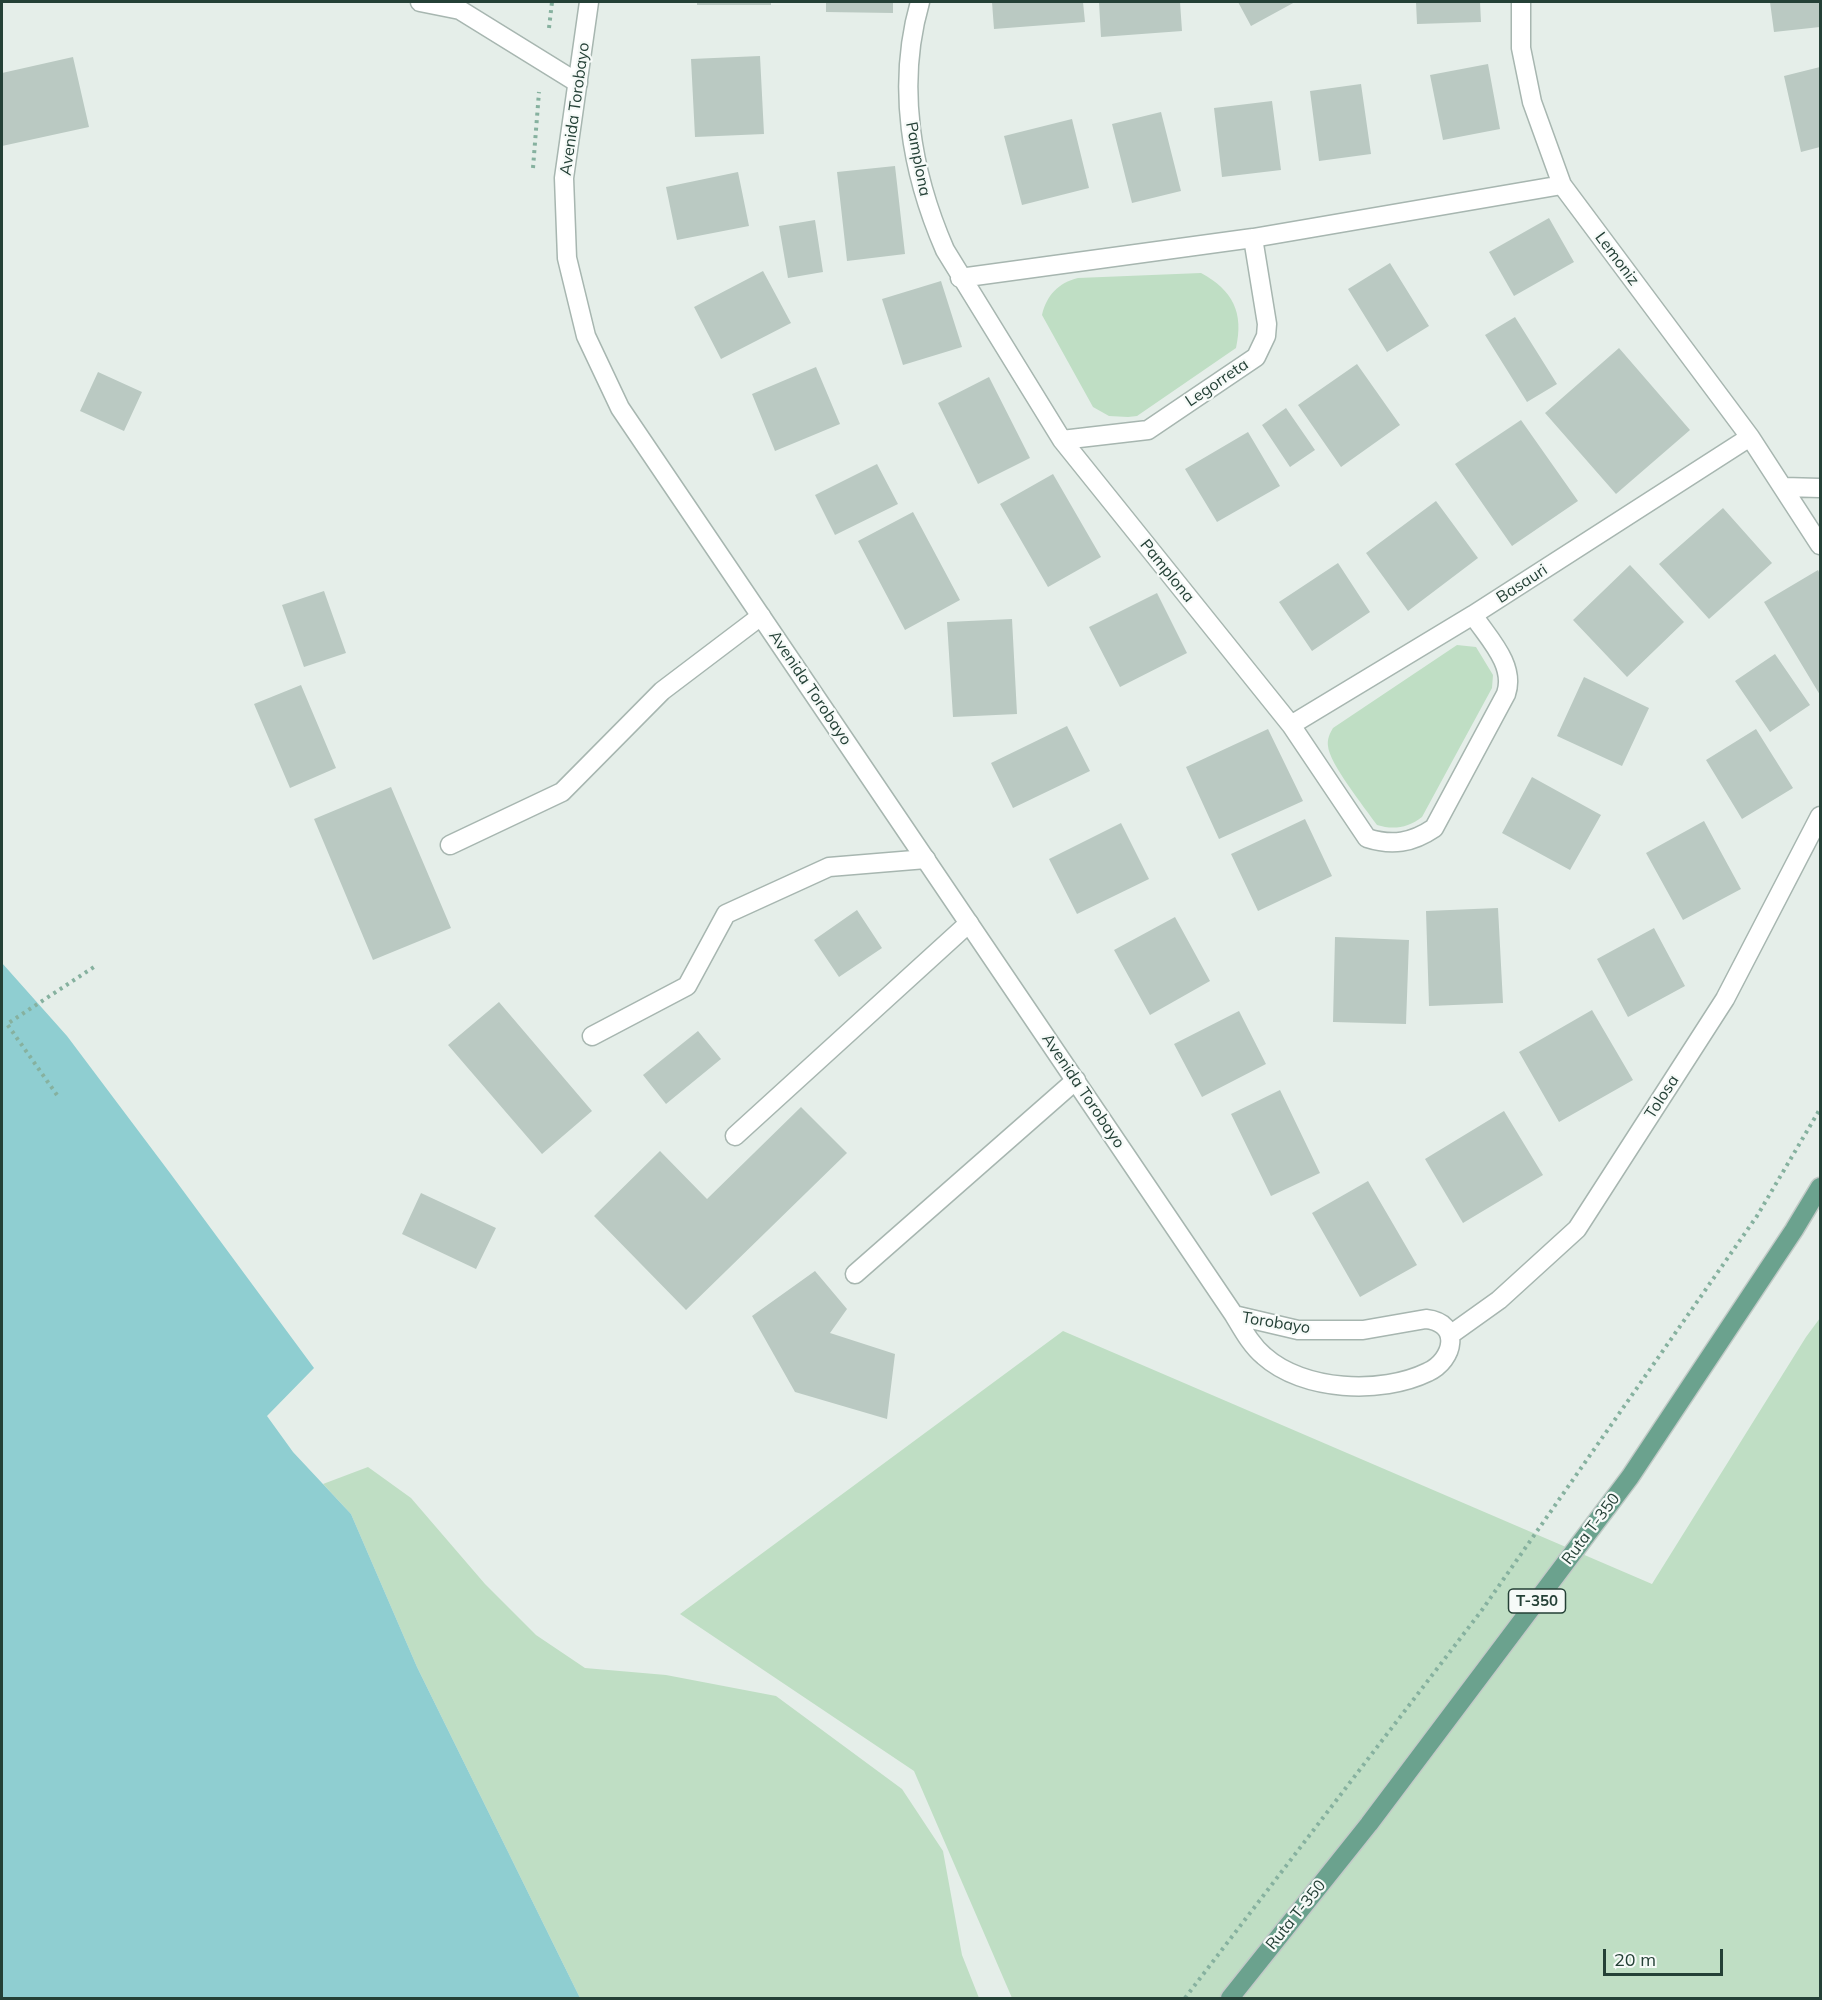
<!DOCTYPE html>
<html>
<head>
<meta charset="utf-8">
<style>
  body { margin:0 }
  #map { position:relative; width:1822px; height:2000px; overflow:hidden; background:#e5eee9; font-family:Mulish,sans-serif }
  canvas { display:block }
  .frame { position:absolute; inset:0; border:3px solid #244036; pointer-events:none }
  .scale { position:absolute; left:1603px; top:1949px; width:120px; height:27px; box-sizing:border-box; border:3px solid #244036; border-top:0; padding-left:8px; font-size:18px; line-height:21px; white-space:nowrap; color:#244036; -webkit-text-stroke:4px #f6faf8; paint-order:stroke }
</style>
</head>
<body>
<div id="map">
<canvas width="1822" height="2000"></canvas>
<div class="frame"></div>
<div class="scale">20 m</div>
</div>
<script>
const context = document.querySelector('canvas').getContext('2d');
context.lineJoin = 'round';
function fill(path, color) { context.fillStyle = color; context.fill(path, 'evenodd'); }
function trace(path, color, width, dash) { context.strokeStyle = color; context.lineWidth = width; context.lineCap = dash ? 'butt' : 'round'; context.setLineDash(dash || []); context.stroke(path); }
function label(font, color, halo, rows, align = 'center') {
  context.font = font + ' Mulish,sans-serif'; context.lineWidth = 4.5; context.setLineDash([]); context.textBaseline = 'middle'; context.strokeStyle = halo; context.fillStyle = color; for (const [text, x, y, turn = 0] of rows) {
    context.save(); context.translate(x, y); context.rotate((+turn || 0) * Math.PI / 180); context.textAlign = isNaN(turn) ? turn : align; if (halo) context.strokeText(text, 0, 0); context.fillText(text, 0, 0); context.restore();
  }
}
fill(new Path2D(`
  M1201,273c32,17 43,40 35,75l-99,68 -9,1 -19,-1 -16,-9 -51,-92c5,-20 16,-32 36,-37z
  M1457,645l19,2 17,28 -1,13 -70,129c-14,11 -29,13 -45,8 -12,-17 -48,-62 -49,-79 -1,-7 2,-13 5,-18z
  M1820,1318v680h-808l-98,-227 -234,-157 383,-283 589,253 154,-247z
  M368,1467l43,31 74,86 51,51 49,33 81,7 110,21 126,93 41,62 19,104 17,43h-399l-163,-331 -66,-153 -28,-30z`), '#bfdec4');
fill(new Path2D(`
  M2,963l65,73 103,137 144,195 -47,48 26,36 58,62 66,153 163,331h-578z`), '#8fced1');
fill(new Path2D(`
  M697,2h74v3h-74z
  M826,2h67v11l-67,-1z
  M992,2h91l2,20 -91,7z
  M1099,2h81l2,29 -81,6z
  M1238,2h57l-44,24z
  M1416,2h64l1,20 -64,2z
  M1770,2h50v25l-46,5z
  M760,56l4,78 -69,3 -4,-78z
  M73,57l16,70 -87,19v-73z
  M1488,64l12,65 -57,11 -13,-65z
  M1820,67v80l-19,5 -17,-76z
  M1361,84l10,70 -52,7 -9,-70z
  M1272,101l9,69 -59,7 -8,-69z
  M1161,112l20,79 -49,12 -20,-79z
  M1072,119l17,69 -67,17 -18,-69z
  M895,166l10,88 -58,7 -10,-89z
  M738,172l11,54 -72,14 -11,-53z
  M1549,218l25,44 -60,34 -25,-44z
  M815,220l8,52 -35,6 -9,-52z
  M1390,263l39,63 -42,26 -39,-63z
  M763,271l28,52 -70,36 -27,-52z
  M941,281l21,66 -59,18 -21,-66z
  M1515,317l42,67 -30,18 -42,-67z
  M1619,348l71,82 -74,64 -71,-81z
  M1357,364l43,61 -59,42 -43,-62z
  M816,367l24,57 -65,27 -23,-57z
  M98,372l44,20 -18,39 -44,-20z
  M989,377l41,81 -52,26 -40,-81z
  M1286,408l29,42 -25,17 -28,-42z
  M1521,420l57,81 -66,45 -57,-82z
  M1248,432l32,54 -63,36 -32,-53z
  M877,464l21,40 -63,31 -20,-40z
  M1053,474l48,83 -53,30 -48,-83z
  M1436,501l42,57 -70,53 -42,-58z
  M1723,508l49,55 -63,56 -50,-55z
  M913,512l47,88 -55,30 -47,-89z
  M1338,563l32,49 -58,39 -33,-49z
  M1630,565l54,57 -57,55 -54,-57z
  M1818,570l2,4v121l-56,-93z
  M324,591l22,62 -42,14 -22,-62z
  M1157,593l30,60 -67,34 -31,-60z
  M1012,619l5,95 -64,3 -6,-95z
  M1775,654l35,51 -40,27 -35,-51z
  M1584,677l65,31 -27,58 -65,-30z
  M301,685l35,83 -46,20 -36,-84z
  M1067,726l23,45 -77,37 -22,-45z
  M1268,729l35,72 -84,38 -33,-72z
  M1756,729l37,59 -51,31 -36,-59z
  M1532,777l69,38 -31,55 -68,-37z
  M391,787l60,141 -78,32 -59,-141z
  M1305,819l27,57 -74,35 -27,-57z
  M1704,821l37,68 -58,31 -37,-67z
  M1121,823l28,56 -72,35 -28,-55z
  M1498,908l5,95 -74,3 -3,-95z
  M857,910l25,38 -43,29 -25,-37z
  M1175,917l35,64 -60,34 -36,-65z
  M1654,928l31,58 -57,31 -31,-58z
  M1335,937l74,3 -3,84 -73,-2z
  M499,1002l93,109 -50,43 -94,-109z
  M1592,1010l41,70 -74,42 -40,-70z
  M1239,1011l27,53 -64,33 -28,-53z
  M698,1031l23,28 -55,45 -23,-29z
  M1280,1090l40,83 -49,23 -40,-82z
  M801,1107l46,46 -161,157 -92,-94 66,-65 47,48z
  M1504,1111l39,64 -80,48 -38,-64z
  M1368,1181l49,84 -57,32 -48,-84z
  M421,1193l75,35 -20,41 -74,-35z
  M815,1271l32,38 -17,24 65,21 -8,65 -92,-27 -43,-76z`), '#bac9c2');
const lane = new Path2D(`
  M420,2l40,8 118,73
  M450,845l112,-53 100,-101 99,-75
  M592,1036l95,-50 39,-72 103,-47 97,-8
  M735,1136l234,-213
  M855,1274l221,-194`);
const street = new Path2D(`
  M589,2l-25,176 3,80 19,78 34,72 614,907
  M920,2c-24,83 -9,170 25,248l117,190 229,285 76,113c25,8 45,5 67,-10l72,-134c10,-29 -18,-56 -33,-79
  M1521,2v46l11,54 30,83 188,252 70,108
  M960,278l293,-40 309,-53
  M1062,440l86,-10 108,-73 10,-21 1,-12 -14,-86
  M1784,487l36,1
  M1291,725l182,-110 277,-178
  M1234,1315l64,15h65l63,-11c36,4 28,41 2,53 -47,23 -125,19 -164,-16 -13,-11 -21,-26 -30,-41z
  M1450,1335l49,-35 78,-71 148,-230 95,-183`);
const primary = new Path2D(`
  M1230,1998l139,-174 261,-347 164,-247 26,-43`);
trace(lane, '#a7b6b0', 21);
trace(street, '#a7b6b0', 21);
trace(primary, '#c2cac7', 21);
trace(new Path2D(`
  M549,28l3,-26
  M533,168l6,-76
  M57,1095l-50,-71 90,-59
  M1185,1998l297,-388 275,-394 63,-107`), '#86b19f', 4, [3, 4.5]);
trace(lane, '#fff', 18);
trace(street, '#fff', 18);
trace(primary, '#6ba28e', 18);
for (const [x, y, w] of [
  [1537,1601,57]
]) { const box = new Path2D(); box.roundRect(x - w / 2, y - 12, w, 24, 4.5); context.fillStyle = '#f6faf8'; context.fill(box); trace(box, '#244036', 1.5); }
label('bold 15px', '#244036', null, [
  ["T-350",1537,1601]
]);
label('16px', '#244036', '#f6faf8', [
  ["Avenida Torobayo",575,109,-82],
  ["Pamplona",918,159,79],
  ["Lemoniz",1617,259,53],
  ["Legorreta",1217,383,-34],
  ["Pamplona",1167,571,51],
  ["Basauri",1522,584,-33],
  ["Avenida Torobayo",810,688,56],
  ["Avenida Torobayo",1083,1091,56],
  ["Tolosa",1662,1097,-57],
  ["Torobayo",1276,1323,9],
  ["Ruta T-350",1591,1529,-53],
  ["Ruta T-350",1296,1915,-51]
]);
</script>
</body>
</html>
